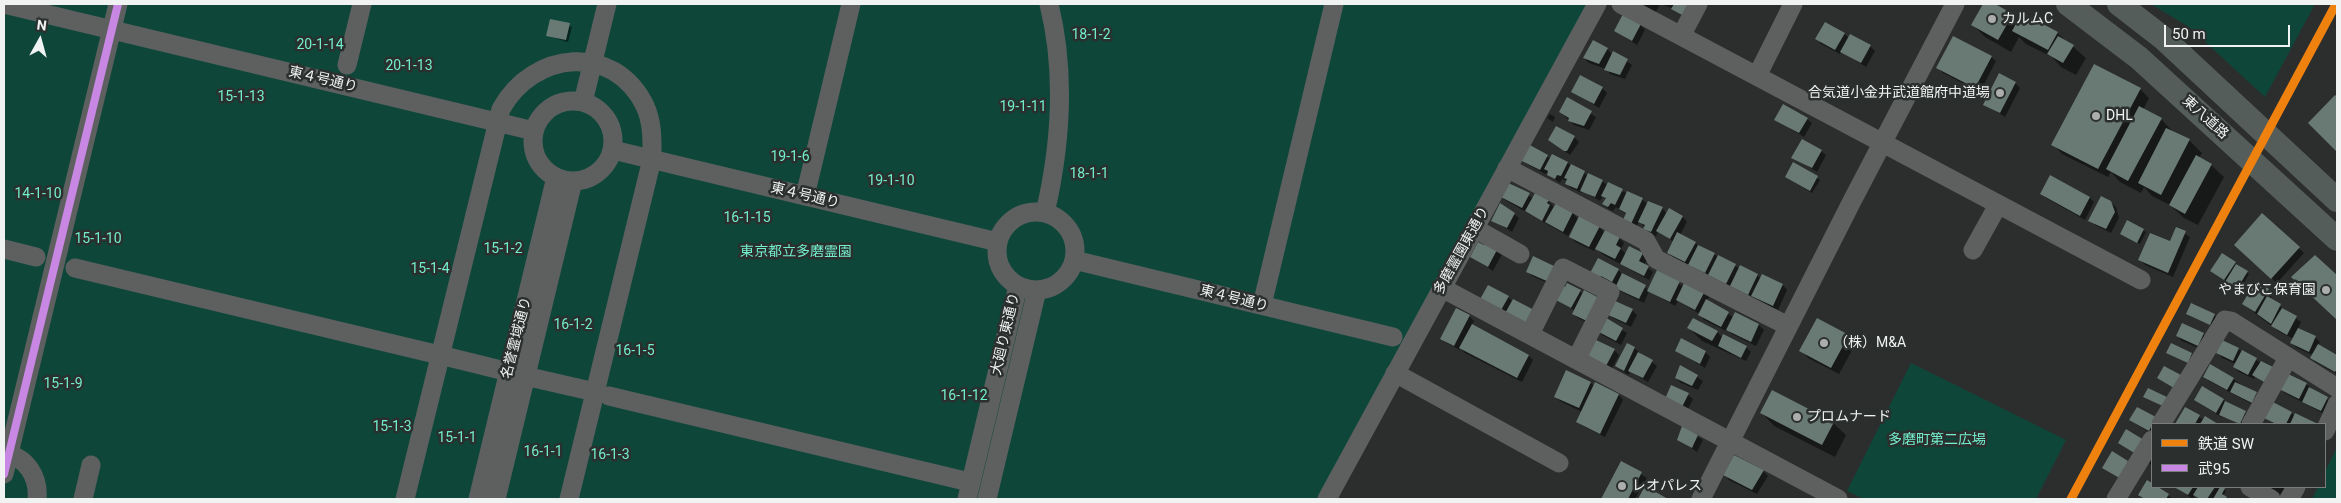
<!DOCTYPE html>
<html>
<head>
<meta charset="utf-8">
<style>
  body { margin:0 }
  #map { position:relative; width:2341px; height:503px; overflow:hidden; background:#2c2e2d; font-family:Roboto,"Noto Sans JP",sans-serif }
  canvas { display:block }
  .frame { position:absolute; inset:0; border:5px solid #f0f3f2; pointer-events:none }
  .legend { position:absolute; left:2151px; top:423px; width:175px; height:65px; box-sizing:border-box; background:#2b2f2e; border:1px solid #7a7d7c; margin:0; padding:6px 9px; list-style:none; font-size:15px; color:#f0f3f2 }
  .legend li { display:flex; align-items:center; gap:10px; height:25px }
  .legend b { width:25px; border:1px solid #7a7d7c }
  .north { position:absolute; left:15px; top:15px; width:50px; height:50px; -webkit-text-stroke:4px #2b2f2e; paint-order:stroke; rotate:7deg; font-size:14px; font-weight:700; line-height:20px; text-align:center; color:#f0f3f2 }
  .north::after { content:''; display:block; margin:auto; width:18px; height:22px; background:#f0f3f2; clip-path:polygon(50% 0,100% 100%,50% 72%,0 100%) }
  .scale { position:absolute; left:2164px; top:25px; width:126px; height:22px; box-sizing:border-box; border:2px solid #f0f3f2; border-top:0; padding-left:6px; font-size:15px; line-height:18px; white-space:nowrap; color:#f0f3f2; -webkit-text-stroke:4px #2b2f2e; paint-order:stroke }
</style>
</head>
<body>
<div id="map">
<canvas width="2341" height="503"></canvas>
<div class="frame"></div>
<ul class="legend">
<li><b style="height:6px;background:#ef810f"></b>鉄道 SW</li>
<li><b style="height:6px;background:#c787e3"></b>武95</li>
</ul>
<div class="north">N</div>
<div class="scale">50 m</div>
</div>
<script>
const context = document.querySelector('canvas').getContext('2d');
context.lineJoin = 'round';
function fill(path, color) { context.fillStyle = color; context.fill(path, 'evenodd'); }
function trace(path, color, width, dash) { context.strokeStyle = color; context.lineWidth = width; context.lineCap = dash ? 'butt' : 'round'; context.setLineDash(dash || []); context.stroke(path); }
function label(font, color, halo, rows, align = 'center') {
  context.font = font + ' Roboto,"Noto Sans JP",sans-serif'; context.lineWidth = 5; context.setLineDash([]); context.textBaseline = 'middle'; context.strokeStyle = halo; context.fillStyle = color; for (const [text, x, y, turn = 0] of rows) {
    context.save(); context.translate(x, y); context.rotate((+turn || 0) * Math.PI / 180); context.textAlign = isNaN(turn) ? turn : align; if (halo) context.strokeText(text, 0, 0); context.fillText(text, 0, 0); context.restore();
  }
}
fill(new Path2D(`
  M4,4h1584l-269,495h-1315z
  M2151,4h164l-50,93 -76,-70z
  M1911,363l155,77 -30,59h-172l-17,-8z
  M2337,447v52h-25l6,-12h7v-15z`), '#0e473a');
fill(new Path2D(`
  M1636,4h24l-5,10z
  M1660,4h38l-9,16 -17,-12z
  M1985,4h7l20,11 7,6 38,12 29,25 -10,17 -15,-8 -9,-10 -26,-13 -7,-7 -8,15 -26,-15 -12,-12z
  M551,21l21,6 -4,15 -20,-6z
  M1641,25l4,5 -8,15 -21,-14z
  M1844,34l5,4 21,8 5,5 -9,16 -24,-15 -2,2 -19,-10 -4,-5z
  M1607,49l6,6 1,-2 18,12 -7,14 -15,-5 -4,-5 -17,-6 -5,-5z
  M1991,57l5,4 -16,31 -37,-19 -5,-5z
  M2015,83l5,5 -15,29 -20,-13z
  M1602,88l5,5 -8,15 -27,-17z
  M2140,89l9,9 -6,12 18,9 12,13 16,8 13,13 -3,5 12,7 13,12 -26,48 -14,-7 -14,-13 -18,-9 -8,-9 -3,6 -21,-11 -9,-10 -3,5 -46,-23 -9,-10z
  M2335,97l2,2v51l-27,-27z
  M1567,99l29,18 -7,13 -15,-5 -14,-13z
  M1550,114l5,3 -2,5 -6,-4z
  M1807,119l5,4 -8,14 -28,-17z
  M1574,137l5,5 -9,13 -21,-15z
  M1529,146l22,13 16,4 21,13 14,5 6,5 34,13 6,6 14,3 5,6 3,-4 13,7 4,5 -7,13 60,34 17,6 4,4 22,6 4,5 -9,20 -105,-53 -5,-5 6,-10 -16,-11 -2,5 -6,-3 -11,-12 -3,7 -7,-3 -2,-10 -11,-8 -3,4 -4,-2 -5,-5 2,-5 -3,-3 -3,5 -17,-10 -1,2 -11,-5 -5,-4 1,-3 -5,-2 -2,4 -14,-10 -1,1 -18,-10 -5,-4z
  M1821,151l5,4 -9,17 -24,-15z
  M1794,164l26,16 -8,13 -26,-16z
  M1507,184l26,14 15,3 7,7 1,-3 17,8 6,7 20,7 6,6 14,5 5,5 -3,6 5,5h16l5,5 -3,6 9,7 -4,8 -47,-26 -6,-6 -2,3 -19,-9 -4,-5 6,-13 -2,-1 -7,13 -63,-36 -4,-5z
  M2041,193l49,5 4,4 -9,18 -39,-22z
  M2110,202l6,5 3,11 -8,15 -16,-8 -5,-5z
  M1514,214l5,4 -7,14 -19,-12z
  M2262,215l42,38 -27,30 -37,-33z
  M2127,222l19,10 -6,12 -19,-10z
  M2177,229l13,8 -17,40 -28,-12 -5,-5 31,-17z
  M1486,243l16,11 -9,17 -21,-14z
  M1534,257l20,29 -22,-10 -5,-5z
  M2235,263l14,11 -10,17 -27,-20z
  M1618,270l6,6 25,14 9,-18 26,15 20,5 5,5 -2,4 26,16 2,-3 24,11 5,5 -8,16 -24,-12 -5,-5 -1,2 -22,-11 -4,-6 -22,-13 -3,5 -26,-15 -5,12 -54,-27z
  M2268,290l5,5 -3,4 31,23 -3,7 17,8 5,5 -2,4 19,11v17l-21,-12 -5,-5 2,-2 -16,-7 -5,-5 2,-4 -16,-8 -35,-27z
  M1580,291l21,26 26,16 -6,12 -19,-10 -4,-7 -20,-10 -5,-5 2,-2 -19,-12z
  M1508,297l4,4 -8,15 -19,-11z
  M1632,310l5,5 -6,12 -18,-9 -5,-5z
  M2214,315l2,2 -3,9 -23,-10z
  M1469,316l5,5 -3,5 58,30 4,4 -11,22 -57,-29 -5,-5v2l-13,-7 -5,-5z
  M1689,328l28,4 6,6 23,9 5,5 -5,9 -44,-20z
  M2203,334l5,5 -5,11 -21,-9 -5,-5z
  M1848,336l8,7 -17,31 -31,-16 -7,-8z
  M1634,348l23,18 -9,16 -18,-11 -1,4 -7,-4 -5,-5z
  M2238,349l23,14 8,23 -14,-10 -1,3 -15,-7 -4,-5 1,-3 -14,-6 -4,-5z
  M1614,350l5,5 -8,15 -25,-15z
  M1677,351l28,1 5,5 -5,11z
  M1681,367l22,14 -5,9 -17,-7 -5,-5z
  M2205,376l28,3 28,19 -4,9 -48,-26z
  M1591,383l4,4 1,-3 23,11 4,5 -18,37 -22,-11 -5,-4 4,-10 -22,-11 -5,-4z
  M2306,384l26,19 -6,12 -41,-22 -5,-5z
  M1688,395l5,4 -6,12 -16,-8z
  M2195,400h28l27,16 -6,8 -19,-8v2l-3,-2 -1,1z
  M2185,409l19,11 1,-2 10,6h-38z
  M1762,413l71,10 13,12 -11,22 -61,-31z
  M2291,413l4,4 1,-2 19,9h-41l-12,-8z
  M2131,420l21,4v10l-16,-10z
  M1683,428l20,12 -6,12 -19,-13z
  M2152,453v13l-5,-5z
  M1622,463l25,15 -12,21h-33z
  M1763,471l5,5 -11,18 -28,-14 -4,-5z
  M2148,482l4,5h4l17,12h-29l-4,-4z
  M2175,487h44l7,4 -3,5 5,3h-29l-4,-4 -2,4z
  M2266,487h21l-4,8z`), '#0007');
fill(new Path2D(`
  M1674,4h16l-6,12 -13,-7z
  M1983,4h12l18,10 -15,26 -27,-15z
  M2022,13l36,19 -10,18 -36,-19z
  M1623,14l18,10 -9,17 -18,-10z
  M550,19l20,4 -4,17 -20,-4z
  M1825,22l20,11 -10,17 -20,-11z
  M1850,34l21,11 -10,18 -21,-11z
  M1953,36l39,20 -17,32 -39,-20z
  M2058,36l16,9 -11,18 -16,-9z
  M1593,40l15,8 -9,16 -16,-6z
  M1613,51l15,8 -8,16 -16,-5z
  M2094,64l47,24 -43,81 -47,-24z
  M1999,73l17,9 -16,31 -17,-8z
  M1580,75l23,12 -9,17 -23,-12z
  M2335,95l2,2v55l-29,-29z
  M1567,97l25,14 -8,15 -16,-5 1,-3 -10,-6z
  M1783,104l25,14 -9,15 -25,-13z
  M2139,106l23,12 -34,63 -22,-12z
  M1556,126l19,10 -8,15h-3l-16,-11z
  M2166,128l24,11 -29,56 -23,-12z
  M1802,139l20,11 -10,18 -21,-10z
  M1528,144l20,11 -8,15 -20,-10z
  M1552,154l16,8 -7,14 -4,-1 -2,4 -8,-4 1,-4 -4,-2z
  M2196,155l16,9 -27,50 -16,-9z
  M1793,162l25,14 -8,15 -25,-14z
  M1571,164l14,7 -8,18 -12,-5 2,-5 -3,-1z
  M1588,173l15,7 -8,17 -15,-6z
  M2050,175l40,22 -10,19 -40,-22z
  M1506,182l24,11 -8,15 -23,-12z
  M1608,182l15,7 -8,16 -4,-2 -3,4 -6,-3 4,-6 -5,-2z
  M1627,191l16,7 -12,26 -8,-4 3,-7 -7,-4z
  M1535,193l14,7 -2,3 3,2 -8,16 -17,-10z
  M2101,196l10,5 4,11 -9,17 -18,-8z
  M1648,201l15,6 -12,25 -8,-3 2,-4 -7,-3z
  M1500,203l15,10 -8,15 -16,-7z
  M1556,203l17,9 -10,20 -18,-10z
  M1669,208l14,8 -13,23 -14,-8z
  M2262,213l38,34 -29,32 -37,-34z
  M1579,216l21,10 -11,21 -20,-10z
  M2127,220l17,9 -7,14 -17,-9z
  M2176,227l10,4 -18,42 -30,-13 12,-27 20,8z
  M1605,230l15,7 -4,8 5,3 -6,11 -20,-10z
  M1677,232l19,10 -11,20 -18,-9z
  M1478,242l6,3 2,-3 12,6 -10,19 -18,-10z
  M1698,245l17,8 -10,20 -17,-8z
  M1629,246l14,7 -4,8 10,5 -5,10 -24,-12z
  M2222,253l14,9 -12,18 -14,-9z
  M1718,255l18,9 -10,20 -18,-9z
  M2315,255l22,20v45l-46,-43z
  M1533,256l23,11 -7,15 -23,-10z
  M1598,258l21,11 -7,13 -11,-6 -3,5 -10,-4z
  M2236,264l12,7 -11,18 -12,-7z
  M1740,265l18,9 -10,21 -18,-9z
  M1657,270l23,11 -10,21 -23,-11z
  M1622,273l24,12 -7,14 -24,-11z
  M1762,274l21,10 -10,22 -22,-10z
  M1685,281l20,10 -10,19 -19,-10z
  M2256,281l13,8 -14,23 -13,-8z
  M1567,283l14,7 -10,18 -17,-9 7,-14 4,2z
  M1488,285l21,11 -9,16 -21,-11z
  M1584,290l19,10 -12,23 -19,-9z
  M2267,296l14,8 -10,20 -14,-10z
  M1513,299l23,12 -9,19 -24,-13z
  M1706,299l23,13 -8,15 -23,-12z
  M1613,300l20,9 -7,14 -20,-9z
  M2191,303l24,11 -5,11 -24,-11z
  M1456,308l14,7 -16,31 -14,-7z
  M2282,308l15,8 -10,19 -16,-9z
  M1735,312l24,12 -8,18 -25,-12z
  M1603,316l20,12 -7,13 -21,-11z
  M1693,318l25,13 -6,10 -25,-13z
  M1817,318l32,17 -18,33 -32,-17z
  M2182,323l22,10 -6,13 -22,-10z
  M1472,324l57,31 -12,23 -58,-30z
  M2298,328l18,8 -7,16 -19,-9z
  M1723,334l24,12 -6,12 -23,-12z
  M1681,338l25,13 -6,13 -25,-13z
  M1594,339l21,10 -9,17 -21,-11z
  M2222,340l17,8 -6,13 -17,-8z
  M1627,343l8,4 -11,24 -9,-5z
  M2171,343l21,10 -4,10 -22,-10z
  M2318,344l19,11v14l-2,3 -25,-14z
  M2242,350l15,8 -9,17 -15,-8z
  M1638,352l15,8 -10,18 -15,-7z
  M2261,361l12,6 -9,15 -12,-7z
  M2210,364l24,14 -7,12 -24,-13z
  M1680,365l18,10 -6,11 -17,-8z
  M2164,366l17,9 -7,13 -17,-10z
  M1566,370l25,12 -12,26 -25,-11z
  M2286,373l21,10 -8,16 -20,-10z
  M1595,382l24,12 -19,40 -24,-12z
  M2235,382l22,10 -5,11 -22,-11z
  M1671,385l18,8 -7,14 -17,-8z
  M2202,386l22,13 -8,14 -22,-13z
  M2309,387l19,10 -7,14 -19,-9z
  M2148,388l21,10 -4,9 -22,-10z
  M1772,390l62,32 -12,23 -62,-32z
  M2269,400l23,12 -6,12h-10l-16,-8z
  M2225,401l21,10 -6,13 -21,-9z
  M2137,407l19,10 -7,14 -20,-11z
  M2185,407l15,8 -5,9h-20z
  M2295,413l23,11h-28z
  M2205,416l13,8h-18z
  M1682,426l16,9 -6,13 -15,-8z
  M2126,429l18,11 -8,14 -18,-11z
  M2112,451l16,10 -1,2 4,3 -8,14 -21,-12z
  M1734,455l30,15 -12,20 -29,-15z
  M1621,461l21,11 -14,27h-27z
  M2147,480l5,3v4h6l11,7 -3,5h-21l-7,-4z
  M1645,486l23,13h-30z
  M2174,487h19l-5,8z
  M2198,487h17l-8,12h-7l-7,-4z
  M2220,487l5,1 -3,6 5,3 -2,2h-12z`), '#697a75');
trace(new Path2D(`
  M4,4l530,127
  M1621,4l520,276
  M1681,36l17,-32
  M347,65l15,-61
  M1757,76l36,-72
  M533 141a40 40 0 1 1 80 0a40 40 0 1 1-80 0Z
  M583,102l24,-98
  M613,150l385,92
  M1507,168l139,73 10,18 132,67
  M805,196l46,-192
  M997 251a39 39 0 1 1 78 0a39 39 0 1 1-78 0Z
  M1045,213c16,-69 21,-140 4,-209
  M1474,228l46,26
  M4,249l32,8
  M1973,250l25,-45
  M1074,260l319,77
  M75,268l356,85
  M1442,288l396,211
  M1262,305l72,-301
  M1530,334l33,-66 47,24 -33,66
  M440,355l69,17
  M1395,373l164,90
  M525,376l70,16
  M609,396l352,84
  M2161,424l64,-104 6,1 106,67
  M2251,424l37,-66
  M2325,431l12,-27
  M4,454c23,2 35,24 33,45
  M4,474l114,-470
  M2250,487l21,12
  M83,499l8,-34
  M405,499l96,-390c32,-58 113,-67 144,-3 8,17 7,36 7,53l-83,340
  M478,499l78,-322
  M496,499l77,-318
  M967,499l51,-213
  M987,499l50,-209
  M1327,499l270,-495
  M1701,499l151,-298 103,-197
  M2116,499l36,-59
  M2289,499l7,-12`), '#5e605f', 19);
trace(new Path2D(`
  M2068,4l71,54 198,181
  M2119,4l44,34 174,162`), '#545d5a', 24);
trace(new Path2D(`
  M4,474l114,-470`), '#c787e3', 8);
trace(new Path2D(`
  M2071,499l265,-495`), '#ef810f', 9);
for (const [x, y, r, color] of [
  [1992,19,5,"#abaead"],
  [2000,93,5,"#abaead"],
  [2096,116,5,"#abaead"],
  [2326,290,5,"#abaead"],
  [1824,343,5,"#abaead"],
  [1797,417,5,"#abaead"],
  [1622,486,5,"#abaead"]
]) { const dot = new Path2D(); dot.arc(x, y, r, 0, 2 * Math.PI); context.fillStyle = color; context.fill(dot); trace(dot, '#2b2f2e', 2); }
label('14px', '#f0f3f2', '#2b2f2e', [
  ["カルムC",2002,19],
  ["合気道小金井武道館府中道場",1990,93,"right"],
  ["DHL",2106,116],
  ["やまびこ保育園",2316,290,"right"],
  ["（株）M&A",1834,343],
  ["プロムナード",1807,417],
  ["レオパレス",1632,486]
], 'left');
label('14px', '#72efcc', '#2b2f2e', [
  ["18-1-2",1091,35],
  ["20-1-14",320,45],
  ["20-1-13",409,66],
  ["15-1-13",241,97],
  ["19-1-11",1023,107],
  ["19-1-6",790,157],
  ["18-1-1",1089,174],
  ["19-1-10",891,181],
  ["14-1-10",38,194],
  ["16-1-15",747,218],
  ["15-1-10",98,239],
  ["15-1-2",503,249],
  ["東京都立多磨霊園",796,252],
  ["15-1-4",430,269],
  ["16-1-2",573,325],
  ["16-1-5",635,351],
  ["15-1-9",63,384],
  ["16-1-12",964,396],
  ["15-1-3",392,427],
  ["15-1-1",457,438],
  ["多磨町第二広場",1937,440],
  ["16-1-1",543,452],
  ["16-1-3",610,455]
]);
label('14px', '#f0f3f2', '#2b2f2e', [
  ["東４号通り",323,80,13],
  ["東八道路",2205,118,42],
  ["東４号通り",805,196,13],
  ["多磨霊園東通り",1462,251,-61],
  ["東４号通り",1234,299,14],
  ["大廻り東通り",1006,334,-77],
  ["名誉霊域通り",517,338,-76]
]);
</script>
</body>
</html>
